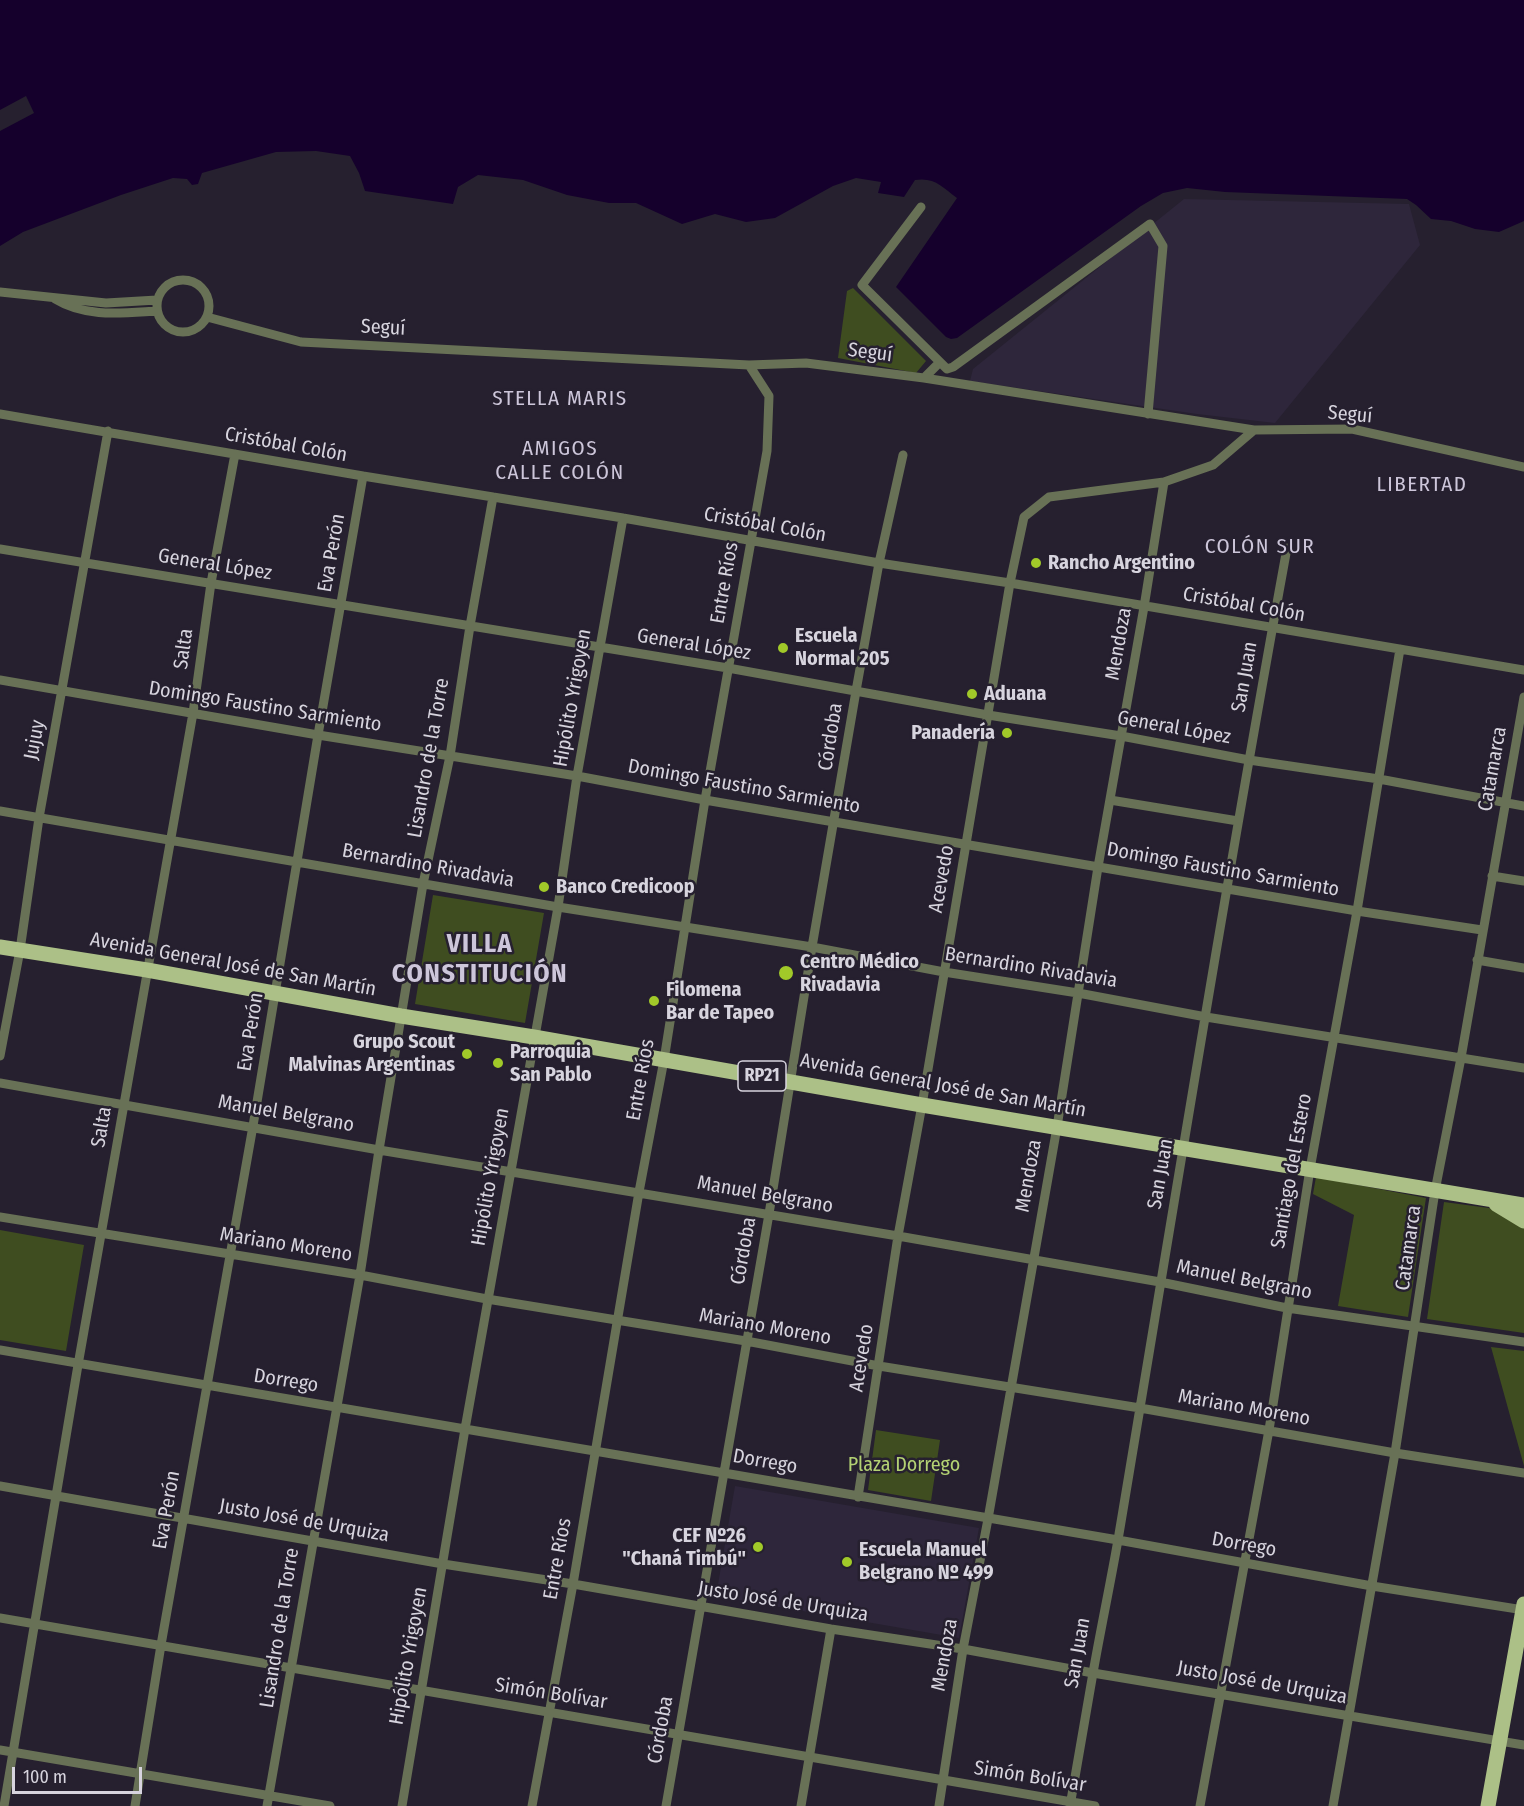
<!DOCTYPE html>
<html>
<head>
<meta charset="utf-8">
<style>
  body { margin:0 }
  #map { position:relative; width:1524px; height:1806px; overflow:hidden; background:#26202f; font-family:"Fira Sans Condensed",sans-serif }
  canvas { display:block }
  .scale { position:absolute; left:12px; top:1767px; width:130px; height:27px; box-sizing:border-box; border:3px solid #d7d4de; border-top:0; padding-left:8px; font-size:18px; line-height:21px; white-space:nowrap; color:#d7d4de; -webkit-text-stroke:4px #26202f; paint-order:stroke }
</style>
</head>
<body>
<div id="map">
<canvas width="1524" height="1806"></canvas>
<div class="scale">100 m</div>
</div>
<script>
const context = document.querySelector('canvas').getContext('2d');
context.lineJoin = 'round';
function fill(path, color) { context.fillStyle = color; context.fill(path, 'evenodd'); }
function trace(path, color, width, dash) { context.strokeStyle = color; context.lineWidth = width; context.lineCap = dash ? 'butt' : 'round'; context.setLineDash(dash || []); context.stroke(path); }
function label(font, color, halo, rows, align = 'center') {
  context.font = font + ' "Fira Sans Condensed",sans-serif'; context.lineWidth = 5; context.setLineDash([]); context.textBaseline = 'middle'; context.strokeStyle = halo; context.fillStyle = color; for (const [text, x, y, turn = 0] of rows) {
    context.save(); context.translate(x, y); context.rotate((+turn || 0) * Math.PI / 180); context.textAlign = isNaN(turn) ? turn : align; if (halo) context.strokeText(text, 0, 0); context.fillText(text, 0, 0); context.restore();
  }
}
fill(new Path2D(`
  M1184,199l225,5 11,41 -145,178 -78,-9 -227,-33 3,-12z
  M735,1486l244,42 -20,110 -243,-42z`), '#2e263b');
fill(new Path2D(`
  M853,288l73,73 -10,12 -78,-15 9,-67z
  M433,895l111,18 -19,110 -110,-19z
  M1316,1177l110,21 -18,119 -70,-11 16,-91 -41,-21z
  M1444,1202l60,8 20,11v112l-97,-14z
  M0,1230l84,15 -18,106 -66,-11z
  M1491,1347l33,4v115z
  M876,1430l64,10 -9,61 -63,-11z`), '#3f4d20');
fill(new Path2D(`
  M0,0h1524v221l-25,11 -24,-3 -24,-8 -20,-2 -15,-14 -9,-6 -182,-7 -38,-4 -24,5 -22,13 -184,132 -6,1 -5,-2 -50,-50 61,-89c-15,-11 -22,-21 -42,-18l-11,17 -26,-4 3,-11 -25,-4 -23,8 -58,32 -29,4 -31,-8 -33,10 -46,-21h-27l-42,-8 -44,-15 -45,-5 -20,12 -5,17 -88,-13 -6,-18 -9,-17 -34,-5 -40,1 -74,21 -4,11 -6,1 -5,-6 -14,-1 -52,17 -98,37 -23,14z`), '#15002c');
fill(new Path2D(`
  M26,96l8,17 -34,18v-21z`), '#26202f');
trace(new Path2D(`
  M921,207l-59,78 85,84 6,-2 197,-143 13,22 -15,168
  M157 306a26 26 0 1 1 52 0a26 26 0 1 1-52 0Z
  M0,292l106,11 51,-3
  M55,299c31,19 67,14 102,12
  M207,317l94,25 448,23 57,-2 118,15 330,52 98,-1 172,38
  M924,378l16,-16
  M0,414l363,62 260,42 256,45 131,20 514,87
  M0,549l728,119 260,47 133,21 128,24 130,19 145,27
  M0,680l318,55 259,41 128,24 652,111 125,19
  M1110,800l128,21
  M0,811l558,96 254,40 132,25 134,21 128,24 318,51
  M1492,876l32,5
  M1477,960l47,8
  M0,1056l20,-106 19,-132 69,-387
  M0,1083l379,67 519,86 262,46 127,26 237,34
  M0,1217l360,58 127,24 259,42 133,25 261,42 255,45 129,20
  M0,1350l1118,190 254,46 152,24
  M0,1486l443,78 130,20 258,45 132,20 130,24 431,72
  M858,1497l40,-261 24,-131 88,-522 14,-66 25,-20 115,-15 49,-17 41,-35
  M0,1618l1095,188
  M0,1750l330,56
  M4,1806l74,-441 115,-652 18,-130 24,-129
  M135,1806l26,-161 92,-519 65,-391 45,-259
  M267,1806l93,-531 19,-125 44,-266 27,-128 20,-130 23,-129
  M402,1806l63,-377 93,-522 19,-131 46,-258
  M532,1806l41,-222 66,-392 25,-132 41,-260 62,-349 2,-55 -20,-31
  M666,1806l103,-592 43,-267 44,-256 23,-128 24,-108
  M801,1806l30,-177
  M939,1806l24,-157 25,-130 69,-392 41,-260 46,-260 20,-125
  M1070,1806c8,-44 15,-89 23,-133 8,-46 18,-92 26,-139 55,-329 108,-658 168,-986
  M1200,1806l69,-376 41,-261 47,-258 43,-262
  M1333,1806l62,-353 40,-262 26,-133 63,-361`), '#687156', 9);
trace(new Path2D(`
  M0,947l147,23 254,46 133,21 388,68 602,100
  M1496,1204l28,17
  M1488,1806l36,-202`), '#acc087', 15);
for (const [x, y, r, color] of [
  [1036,563,6,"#a1c929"],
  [783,648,6,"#a1c929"],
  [972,694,6,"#a1c929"],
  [1007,733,6,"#a1c929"],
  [544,887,6,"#a1c929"],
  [786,973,8,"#a1c929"],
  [654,1001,6,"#a1c929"],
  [467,1054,6,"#a1c929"],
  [498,1063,6,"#a1c929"],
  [758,1547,6,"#a1c929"],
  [847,1562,6,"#a1c929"]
]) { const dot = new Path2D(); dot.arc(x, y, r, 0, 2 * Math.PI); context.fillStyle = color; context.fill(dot); trace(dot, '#26202f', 2); }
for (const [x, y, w] of [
  [762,1076,48]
]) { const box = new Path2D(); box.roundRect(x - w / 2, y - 15, w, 30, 4.5); context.fillStyle = '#26202f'; context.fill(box); trace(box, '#d7d4de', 1.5); }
label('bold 18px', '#d7d4de', null, [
  ["RP21",762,1076]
]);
label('20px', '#d7d4de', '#26202f', [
  ["Seguí",383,328,3],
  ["Seguí",870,353,7],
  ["Seguí",1350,415,5],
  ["Cristóbal Colón",286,445,10],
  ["Cristóbal Colón",765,525,10],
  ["Eva Perón",332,553,-80],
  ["General López",215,565,9],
  ["Entre Ríos",725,583,-80],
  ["Cristóbal Colón",1244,605,10],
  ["Mendoza",1119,644,-80],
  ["General López",694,645,9],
  ["Salta",184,649,-82],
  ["San Juan",1245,677,-80],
  ["Hipólito Yrigoyen",573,698,-80],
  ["Domingo Faustino Sarmiento",265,707,9],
  ["General López",1174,728,10],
  ["Córdoba",831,737,-81],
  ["Jujuy",35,740,-79],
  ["Lisandro de la Torre",429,758,-80],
  ["Catamarca",1493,769,-80],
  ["Domingo Faustino Sarmiento",744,787,10],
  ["Bernardino Rivadavia",428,866,10],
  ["Domingo Faustino Sarmiento",1223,870,10],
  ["Acevedo",942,879,-80],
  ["Avenida General José de San Martín",233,965,10],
  ["Bernardino Rivadavia",1031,968,9],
  ["Eva Perón",251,1032,-81],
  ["Entre Ríos",641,1080,-80],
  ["Avenida General José de San Martín",943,1086,10],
  ["Manuel Belgrano",286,1114,10],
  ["Salta",102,1127,-80],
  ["Santiago del Estero",1292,1171,-80],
  ["San Juan",1161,1174,-80],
  ["Mendoza",1029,1176,-80],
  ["Hipólito Yrigoyen",491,1177,-80],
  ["Manuel Belgrano",765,1195,10],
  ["Mariano Moreno",286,1245,9],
  ["Catamarca",1409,1248,-82],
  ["Córdoba",744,1251,-80],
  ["Manuel Belgrano",1244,1280,11],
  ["Mariano Moreno",765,1327,10],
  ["Acevedo",862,1358,-81],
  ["Dorrego",286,1381,9],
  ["Mariano Moreno",1244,1408,10],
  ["Dorrego",765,1462,10],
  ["Eva Perón",167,1510,-80],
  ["Justo José de Urquiza",304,1521,10],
  ["Dorrego",1244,1545,10],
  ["Entre Ríos",558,1559,-80],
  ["Justo José de Urquiza",783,1602,9],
  ["Lisandro de la Torre",280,1628,-81],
  ["San Juan",1078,1653,-80],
  ["Mendoza",945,1655,-80],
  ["Hipólito Yrigoyen",409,1656,-80],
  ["Justo José de Urquiza",1262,1683,10],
  ["Simón Bolívar",551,1694,9],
  ["Córdoba",661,1730,-80],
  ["Simón Bolívar",1030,1777,9]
]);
label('bold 20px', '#d7d4de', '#26202f', [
  ["Rancho Argentino",1048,563],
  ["Escuela",795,636],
  ["Normal 205",795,659],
  ["Aduana",984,694],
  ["Panadería",995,733,"right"],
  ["Banco Credicoop",556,887],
  ["Centro Médico",800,962],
  ["Rivadavia",800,985],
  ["Filomena",666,990],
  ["Bar de Tapeo",666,1013],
  ["Grupo Scout",455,1042,"right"],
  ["Malvinas Argentinas",455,1065,"right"],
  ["Parroquia",510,1052],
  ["San Pablo",510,1075],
  ["CEF Nº26",746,1536,"right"],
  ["\"Chaná Timbú\"",746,1559,"right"],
  ["Escuela Manuel",859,1550],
  ["Belgrano Nº 499",859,1573]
], 'left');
label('20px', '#b3d173', '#26202f', [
  ["Plaza Dorrego",904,1465]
]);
context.letterSpacing = '1.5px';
label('21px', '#cdc6da', '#26202f', [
  ["STELLA MARIS",560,399],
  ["AMIGOS",560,449],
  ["CALLE COLÓN",560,473],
  ["LIBERTAD",1422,485],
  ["COLÓN SUR",1260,547]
]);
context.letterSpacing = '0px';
context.letterSpacing = '1.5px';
label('bold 26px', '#cdc6da', '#26202f', [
  ["VILLA",480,945],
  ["CONSTITUCIÓN",480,975]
]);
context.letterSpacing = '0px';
</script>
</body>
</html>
